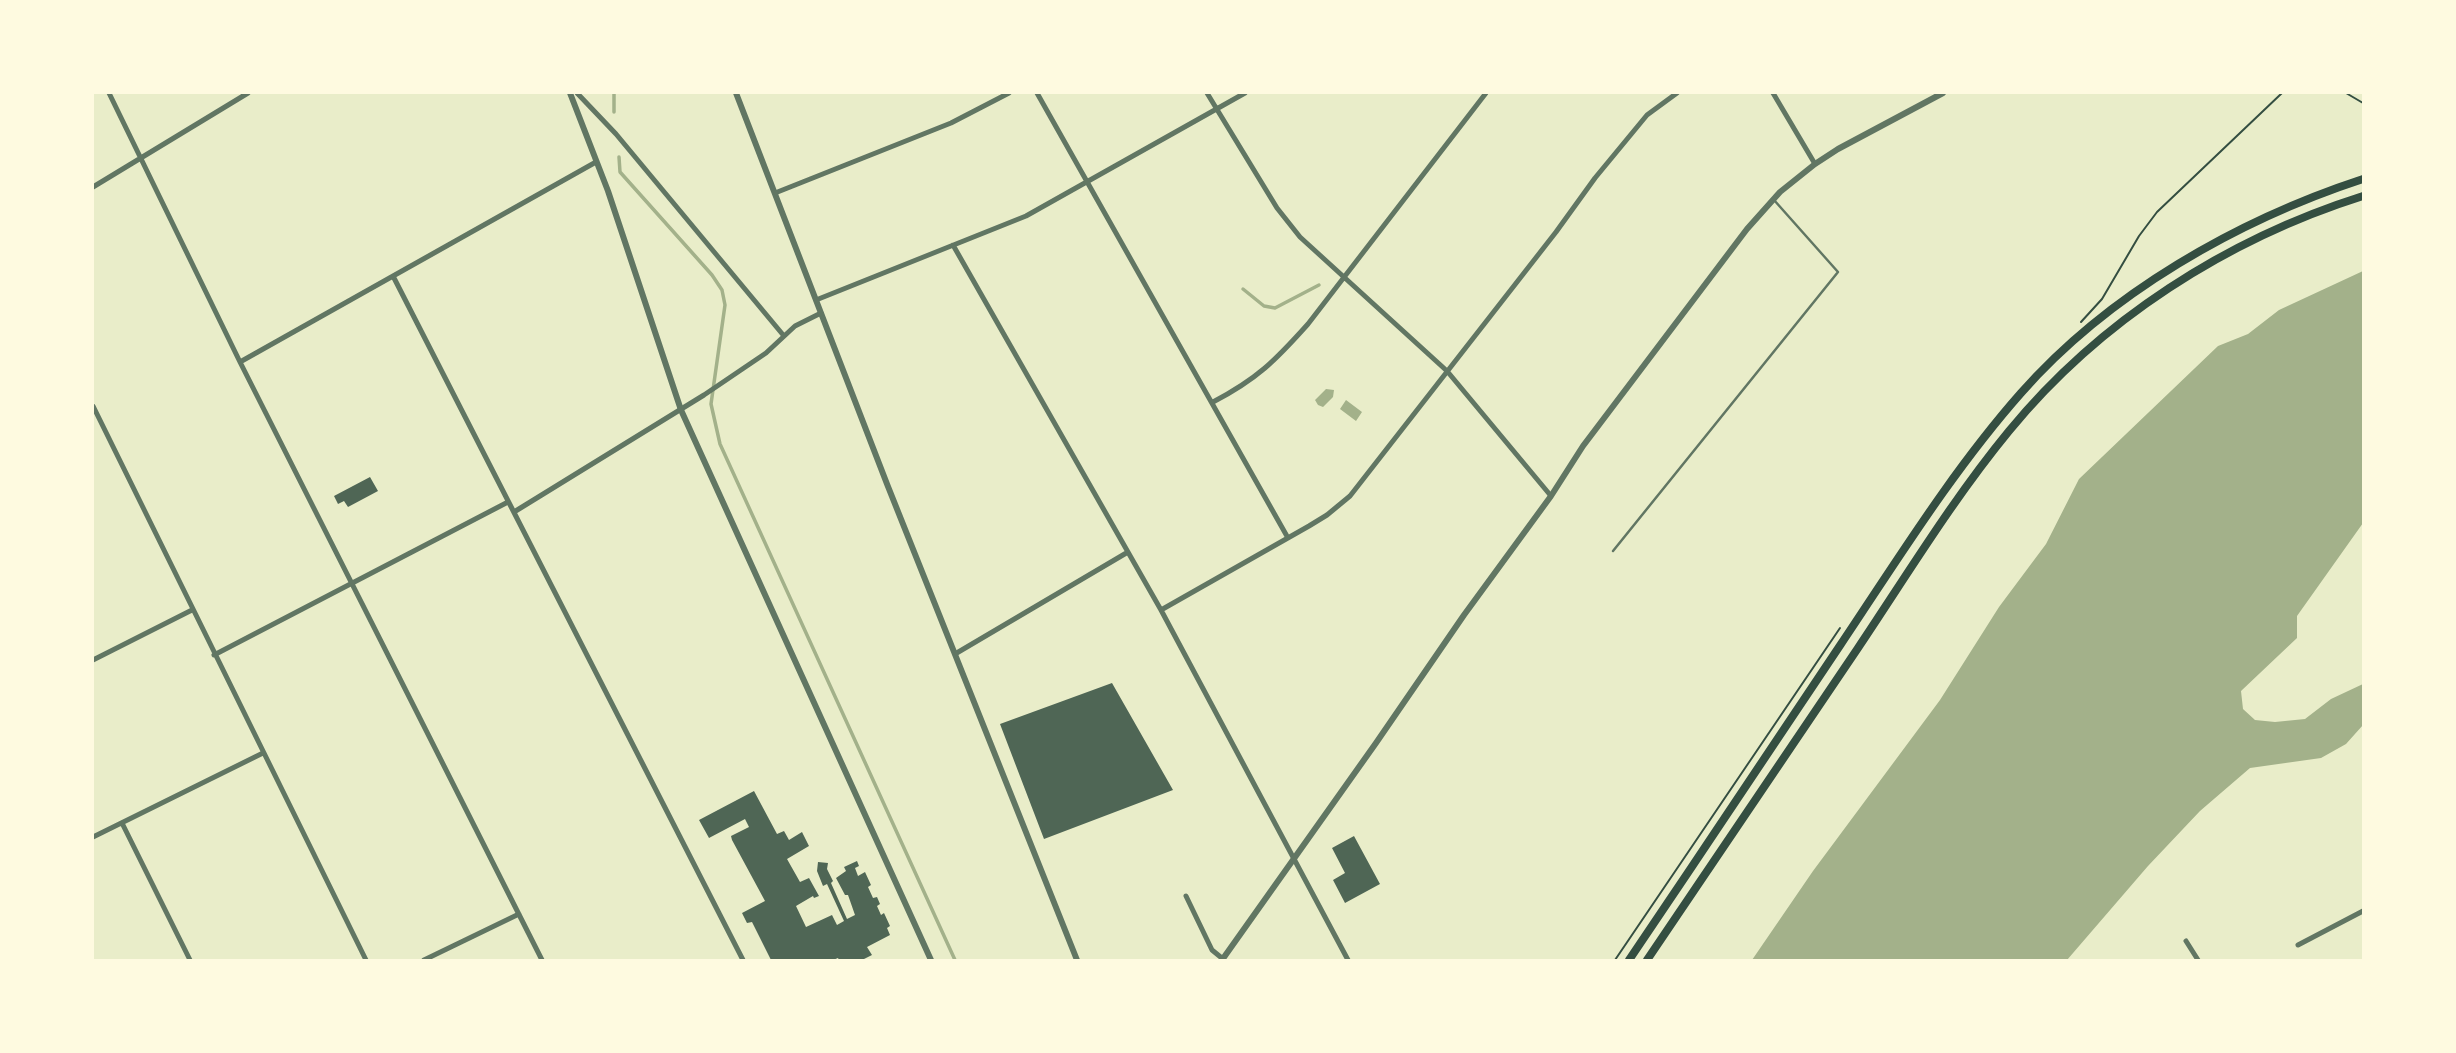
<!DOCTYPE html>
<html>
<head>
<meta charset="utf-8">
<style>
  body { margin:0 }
  #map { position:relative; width:2456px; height:1053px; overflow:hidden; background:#e9edc9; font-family:Cabin,sans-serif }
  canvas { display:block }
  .frame { position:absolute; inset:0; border:94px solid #fefae0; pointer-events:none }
</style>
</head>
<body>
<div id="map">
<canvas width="2456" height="1053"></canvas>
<div class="frame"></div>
</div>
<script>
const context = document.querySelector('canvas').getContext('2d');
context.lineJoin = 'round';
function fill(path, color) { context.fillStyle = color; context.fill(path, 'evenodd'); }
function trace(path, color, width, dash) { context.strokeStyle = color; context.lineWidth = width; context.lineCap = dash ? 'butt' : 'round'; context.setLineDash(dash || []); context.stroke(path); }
fill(new Path2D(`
  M2363,271v252l-66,93v22l-56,53 2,18 12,11 20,2 30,-3 26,-20 32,-15v41l-17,19 -25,14 -71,10 -50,43 -52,55 -81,94h-315l61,-89 127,-171 59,-93 47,-63 33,-65 139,-133 30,-12 31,-24z
  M1326,389l8,1 -1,7 -10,10 -5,-2 -3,-5z
  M1346,400l16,12 -6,9 -16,-12z`), '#a3b18a');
trace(new Path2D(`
  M614,93v19
  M619,157l1,15 92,103 10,15 3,15 -14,99 9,40 235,516
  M1243,289l21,17 11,2 44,-23`), '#a3b18a', 3.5);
fill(new Path2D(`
  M370,477l8,14 -30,16 -4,-6 -6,3 -4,-8z
  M1112,683l61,107 -129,49 -44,-115z
  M754,791l23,43 7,-3 5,9 13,-8 7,14 -22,13 13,23 9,-4 10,18 -5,2 -1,-2 -17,10 10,21 26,-12 5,10 7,-4 -17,-37 -4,2 -6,-15 1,-9 10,1 -1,6 6,12 -2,2 16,36 8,-4 -7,-20h-3l-9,-17 10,-7 -2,-4 13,-6 2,5 -4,2 3,8 7,-4 6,13 -3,2 5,11 4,-1 3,7 -3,2 4,9 3,-2 6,13 -3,2 3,7 -23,12 5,8 -10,5h-23l-1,-2 -5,2h-62l-19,-38 -5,1 -5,-10 23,-12 -33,-61 -1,-4 18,-9 -4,-8 -36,19 -10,-18z
  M1354,836l26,48 -35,19 -12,-23 12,-7 -13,-25z`), '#4f6655');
trace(new Path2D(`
  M2346,93l17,10
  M2081,322l21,-23 37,-63 18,-24 125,-119
  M1615,960l225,-332`), '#344e41', 2);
trace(new Path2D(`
  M1613,551l225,-279 -64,-72`), '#617663', 2.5);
trace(new Path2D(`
  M109,93l131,269 302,598
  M577,93l39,41 168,202
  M1037,93l251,445
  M1207,93l70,115 23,29 147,134 104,125
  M1773,93l42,71
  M93,187l155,-94
  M775,193l176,-70 58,-30
  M953,245l208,365 187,350
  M393,276l350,684
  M816,300l210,-84 219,-123
  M240,362l356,-200
  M1213,402c44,-23 62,-41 95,-78l178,-231
  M93,406l273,554
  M514,512l190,-117 62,-42 29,-27 26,-13
  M1161,610l148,-84 18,-11 23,-19 206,-264 39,-54 52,-63 30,-22
  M955,654l173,-102
  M214,655l294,-153
  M93,660l99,-50
  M122,823l68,137
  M93,837l170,-84
  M1186,896l26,54 11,9
  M2186,941l12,19
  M2298,945l65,-34
  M424,960l95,-46`), '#617663', 5);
trace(new Path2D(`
  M570,93l38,98 73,219 250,550
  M736,93l151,391 190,476
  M1222,960l154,-217 88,-128 87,-119 32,-50 164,-217 33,-37 35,-28 23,-15 105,-56`), '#617663', 6);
trace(new Path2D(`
  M1629,960c71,-105 141,-210 212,-316 57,-85 112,-174 180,-251 88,-100 217,-173 342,-214
  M1647,960c70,-104 141,-208 211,-312 49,-73 95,-149 151,-217 91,-111 218,-192 354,-235`), '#344e41', 8);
</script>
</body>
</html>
